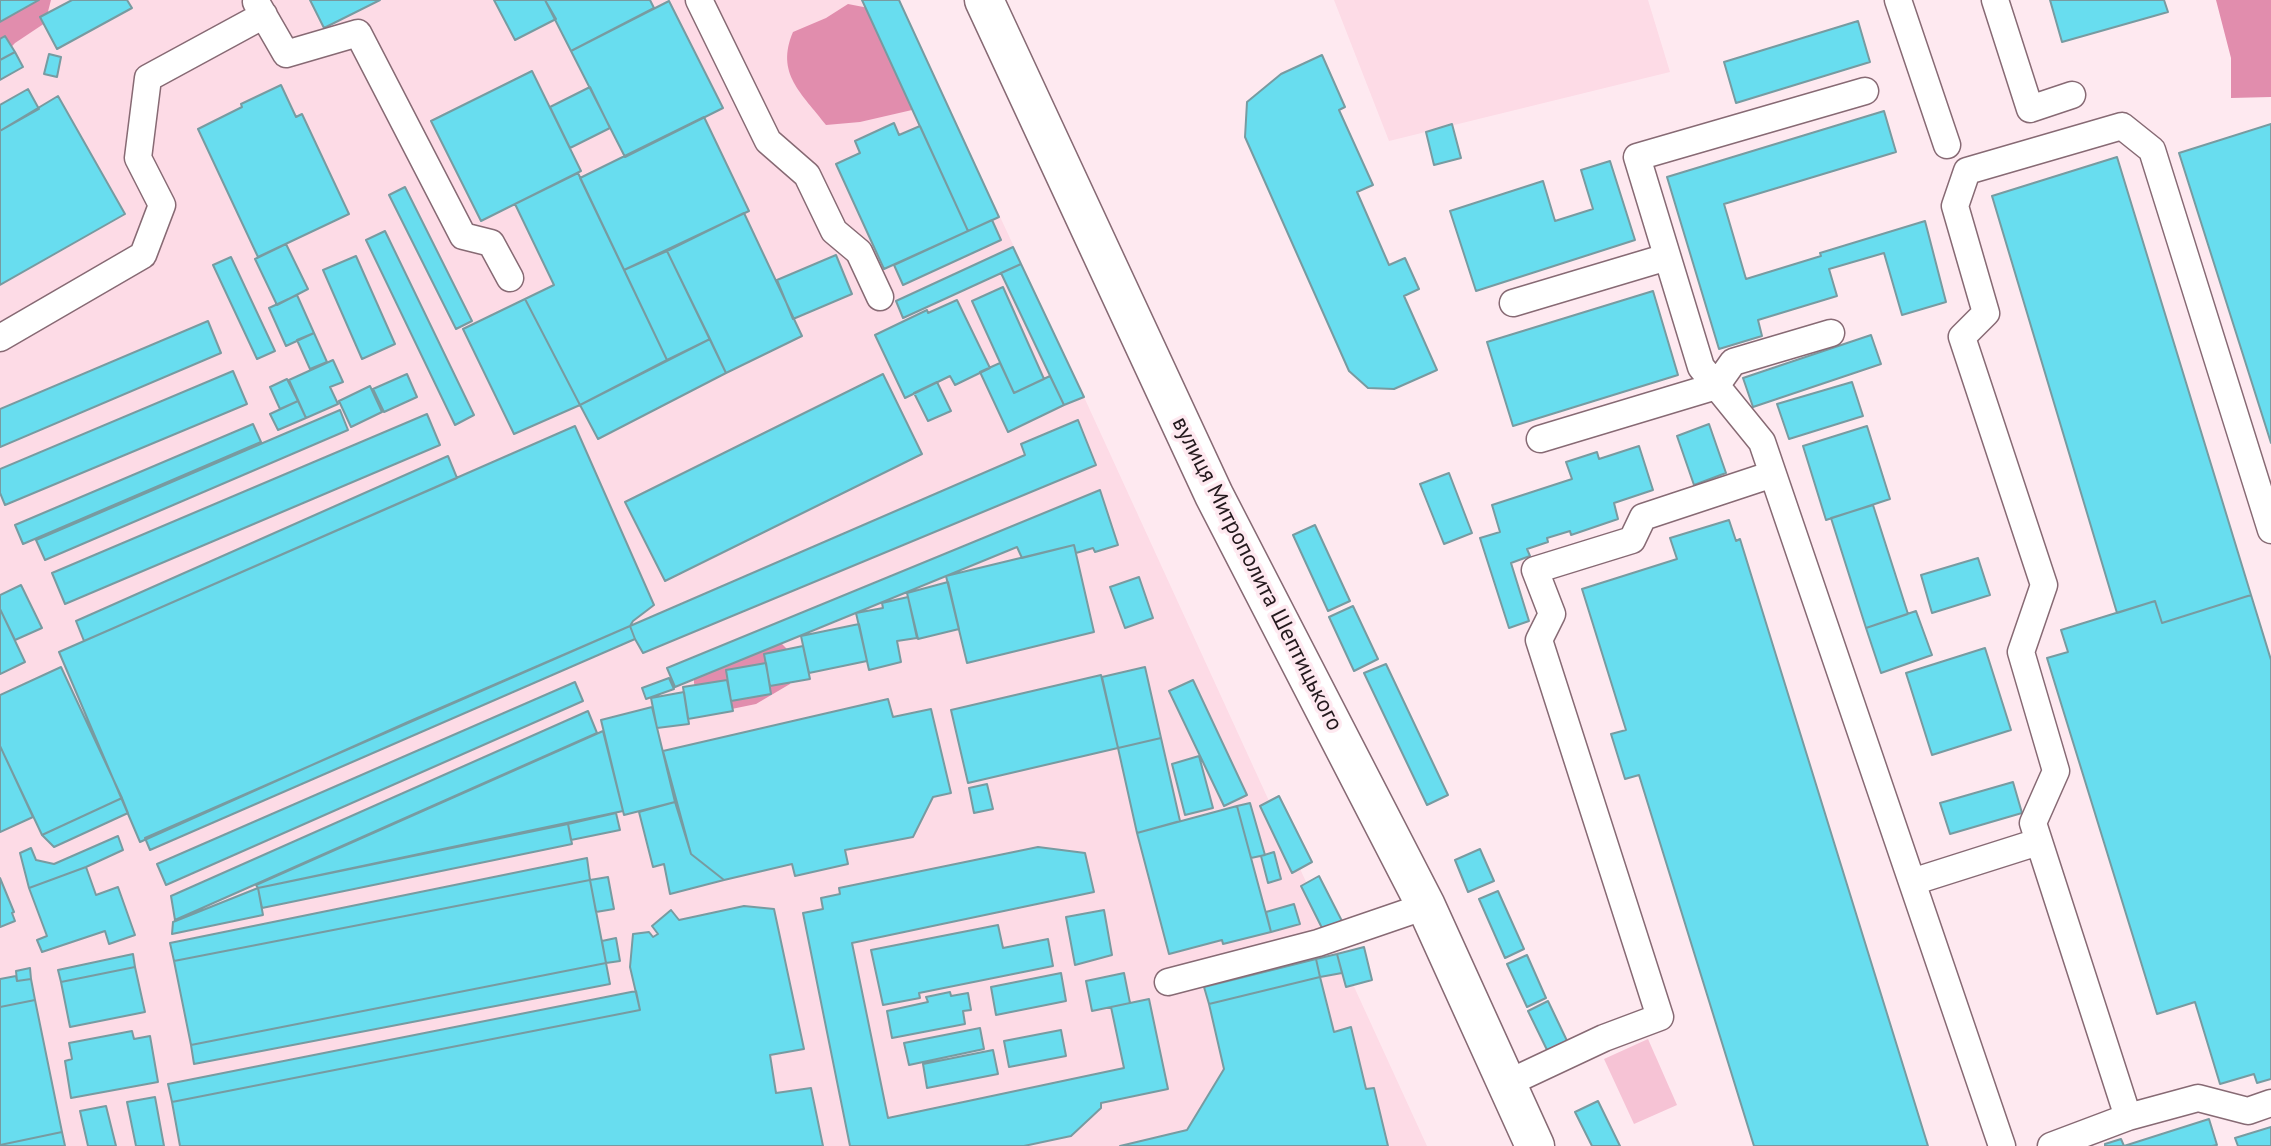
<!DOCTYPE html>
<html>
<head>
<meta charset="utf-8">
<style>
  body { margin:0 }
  canvas { display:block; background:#fee9f0 }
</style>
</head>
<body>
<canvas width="2271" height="1146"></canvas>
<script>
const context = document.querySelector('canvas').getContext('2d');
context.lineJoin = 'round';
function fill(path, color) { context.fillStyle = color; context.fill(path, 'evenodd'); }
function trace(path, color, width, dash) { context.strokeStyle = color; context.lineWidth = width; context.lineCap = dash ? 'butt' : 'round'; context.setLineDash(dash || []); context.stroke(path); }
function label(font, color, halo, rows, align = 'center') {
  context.font = font + ' "PT Sans",sans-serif'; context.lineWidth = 7; context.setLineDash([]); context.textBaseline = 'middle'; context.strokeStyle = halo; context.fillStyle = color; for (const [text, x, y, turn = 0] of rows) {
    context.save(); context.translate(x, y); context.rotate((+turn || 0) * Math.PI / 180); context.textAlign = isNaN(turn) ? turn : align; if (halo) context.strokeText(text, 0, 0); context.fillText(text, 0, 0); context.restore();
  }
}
fill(new Path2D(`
  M0,0h899l185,397 343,749h-1427z
  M1334,0h314l22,72 -281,69z`), '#fddbe6');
fill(new Path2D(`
  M1648,1039l29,66 -43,19 -30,-65z`), '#f6c3d5');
fill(new Path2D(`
  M35,0h16l-6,23 -30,20 -15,16v-56z
  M2216,0h55v97l-40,1v-40z
  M848,4l36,7 31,62 -3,37 -52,12 -34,3c-24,-32 -51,-51 -33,-93l33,-14z
  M777,639l20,20 -7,25 -34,20 -39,8 -18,-11 -5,-18v-8z`), '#e18dad');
const building = new Path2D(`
  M0,0h39l-39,22z
  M72,0h55l5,8 -75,41 -17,-32z
  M310,0h70l-56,28z
  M494,0h51l11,19 -41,21z
  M545,0h105l4,8 -83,43z
  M862,0h37l100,217 -31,14z
  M2050,0h114l4,12 -106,30z
  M669,1l54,107 -98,49 -54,-106z
  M1858,21l12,41 -134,41 -12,-41z
  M5,36l10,16 -15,8v-21z
  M15,52l8,15 -23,13v-20z
  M49,54l12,3 -4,20 -13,-3z
  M1322,55l23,52 -6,3 34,75 -16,7 32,73 16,-7 14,31 -15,7 33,74 -43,19 -26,-1 -19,-17 -104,-234 2,-35 34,-28z
  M532,71l49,100 -100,50 -50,-100z
  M281,85l15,32 6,-3 47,100 -91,43 -60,-128 44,-22 -1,-3z
  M590,87l20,41 -40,20 -20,-41z
  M28,89l11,20 -39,22v-26z
  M58,96l67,118 -125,71v-154z
  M1884,111l12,41 -172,52 22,75 75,-23 -1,-3 105,-32 21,81 -44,13 -18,-62 -55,16 8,27 -79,24 4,16 -43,13 -52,-172z
  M704,117l45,94 -125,59 -44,-92z
  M894,123l5,12 21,-9 48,105 -84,38 -48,-105 24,-11 -5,-12z
  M1452,124l9,34 -27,7 -8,-33z
  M2271,124v319l-92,-290z
  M2117,157l134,438 -89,28 -7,-22 -38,12 -125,-417z
  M1610,161l25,79 -159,51 -26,-80 93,-30 12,40 38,-12 -12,-39z
  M578,173l89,187 -87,45 -55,-106 29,-14 -39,-81z
  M405,187l67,134 -16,8 -67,-134z
  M744,213l58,123 -76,37 -59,-122z
  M992,220l9,20 -98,45 -9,-20z
  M385,231l89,184 -19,10 -89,-185z
  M286,244l22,45 -31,16 -22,-46z
  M1013,247l8,17 -118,54 -7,-17z
  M667,251l43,88 -43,21 -43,-90z
  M836,255l16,39 -59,25 -16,-39z
  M356,256l39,88 -33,15 -39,-89z
  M231,257l44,94 -18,8 -44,-94z
  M1021,264l63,133 -20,8 -63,-132z
  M1003,287l41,92 -30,14 -42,-92z
  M1653,291l25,84 -165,51 -26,-84z
  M297,295l17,38 -28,13 -17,-38z
  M525,299l55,106 -66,29 -51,-105z
  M957,300l33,68 -35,17 -5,-9 -45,22 -30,-63 52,-25 1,3z
  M208,321l13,32 -221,94v-38z
  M314,333l13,29 -17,7 -13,-29z
  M1871,335l10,29 -128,43 -10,-29z
  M710,339l16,34 -128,66 -18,-34z
  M333,360l10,22 -13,5 8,17 -32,14 -17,-38z
  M1000,363l14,30 36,-17 14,29 -56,27 -28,-60z
  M233,371l14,33 -242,101 -5,-12v-24z
  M407,374l10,23 -33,15 -11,-23z
  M883,374l39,80 -257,127 -40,-79z
  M287,379l11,22 -18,8 -10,-22z
  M937,382l14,29 -23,10 -14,-28z
  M1852,382l11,34 -74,23 -12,-35z
  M370,386l12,26 -31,15 -12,-26z
  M298,401l8,17 -28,12 -8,-16z
  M340,410l8,20 -303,130 -9,-20z
  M427,414l13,31 -375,159 -13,-31z
  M1078,420l18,45 -453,188 -8,-14 -5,-13 395,-171 -4,-11z
  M253,424l8,18 -238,102 -8,-19z
  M1709,424l17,49 -32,12 -17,-49z
  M575,426l79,179 -21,16 -3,5 -222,96 -268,120 -81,-190z
  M1867,426l23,73 -64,21 -23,-74z
  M1639,446l14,44 -39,13 4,16 -47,16 -1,-4 -23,7 1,4 -21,7 3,7 -19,7 18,58 -20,7 -29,-90 20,-6 -8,-27 80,-26 -6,-17 31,-10 2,7z
  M448,456l9,22 -373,163 -8,-20z
  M1449,473l23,60 -28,11 -24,-60z
  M1100,490l18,55 -23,7 -2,-4 -17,5 -2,-8 -52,13 -5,-11 -342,140 -8,-19z
  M1873,505l35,109 -42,14 -35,-110z
  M1729,520l7,21 4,-2 188,607h-174l-115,-371 -14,4 -14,-45 15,-4 -44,-141 95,-30 -7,-21z
  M1315,525l35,76 -22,10 -35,-76z
  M1074,545l20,87 -127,31 -21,-87z
  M1978,558l12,37 -58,18 -11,-38z
  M1139,577l14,41 -28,10 -15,-41z
  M948,582l11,47 -41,10 -11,-46z
  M21,585l21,43 -27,12 -15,-31v-14z
  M2251,595l20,65v419l-14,4 -3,-9 -34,10 -25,-82 -38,12 -110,-356 21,-6 -7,-22 94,-29 7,22z
  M908,597l9,41 -20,3 4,21 -32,8 -13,-57 27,-5 -1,-5z
  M1353,606l25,53 -24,12 -25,-54z
  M0,609l25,53 -25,12z
  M1916,611l16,44 -51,18 -15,-45z
  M859,624l8,37 -58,12 -8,-37z
  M630,626l5,13 -485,211 -5,-12z
  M803,646l7,33 -40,7 -6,-32z
  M1985,648l26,82 -79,25 -26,-82z
  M766,663l5,31 -40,7 -5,-31z
  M1386,664l62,131 -21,10 -63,-132z
  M61,667l61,131 -80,37 -42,-89v-51z
  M1145,667l16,71 -43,10 -16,-71z
  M1101,675l17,73 -150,35 -17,-73z
  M669,678l5,11 -28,10 -4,-11z
  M727,680l6,31 -45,8 -5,-32z
  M1193,680l54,115 -23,11 -55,-115z
  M575,682l8,19 -417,184 -9,-21z
  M684,692l5,32 -32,4 -6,-30z
  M888,699l5,18 38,-8 20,84 -18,4 -20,40 -68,13 3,14 -53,12 -3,-12 -68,16 -33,-26 -28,-103z
  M652,707l23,95 -51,13 -23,-95z
  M588,711l9,22 -422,187 -4,-24z
  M603,731l20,80 -365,77 -2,-3z
  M1161,738l19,83 -43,12 -19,-85z
  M0,746l33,71 -33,15z
  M1199,756l14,52 -28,7 -13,-51z
  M2013,782l9,31 -72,21 -10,-31z
  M987,784l6,25 -19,4 -5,-25z
  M1279,796l33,66 -20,11 -32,-67z
  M122,798l6,15 -74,34 -12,-12z
  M675,802l16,52 33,26 -54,14 -6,-30 -11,3 -14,-55z
  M1250,803l15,52 -14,3 -14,-52z
  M1237,806l34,126 -48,12 -1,-4 -53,14 -32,-121z
  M616,813l4,17 -49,10 -3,-16z
  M568,824l4,20 -310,64 -4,-20z
  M118,836l5,14 -37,17 -57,21 -9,-35 11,-5 5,12 18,4z
  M1038,847l47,6 9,39 -242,51 36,175 236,-50 -13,-61 38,-8 19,90 -67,14v5l-30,28 -47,10h-174l-47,-233 20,-4 -2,-11 19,-4 -1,-6z
  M1480,849l14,32 -26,11 -13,-32z
  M1274,852l7,27 -13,4 -7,-27z
  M587,858l3,22 -416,81 -4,-18z
  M86,867l10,28 22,-8 17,48 -26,9 -4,-13 -63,21 -5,-12 10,-4 -18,-48z
  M1319,876l26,51 -19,9 -25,-50z
  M608,877l6,32 -18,3 -6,-32z
  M0,878l14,34 -2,1 3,8 -15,6z
  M590,880l16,83 -415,82 -17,-84z
  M258,888l5,27 -91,19 1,-12z
  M1498,891l26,58 -19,9 -26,-59z
  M1294,904l6,20 -29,8 -5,-20z
  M744,906l30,3 30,140 -34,6 6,38 35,-5 12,58h-643l-8,-44 468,-92 -10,-43 3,-33 16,-2 4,5 5,-3 -6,-8 19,-16 8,10z
  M1104,910l8,45 -37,10 -9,-48z
  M998,925l5,23 45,-9 5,27 -134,27 1,5 -37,7 -12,-55z
  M616,938l4,23 -14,2 -4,-22z
  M1364,947l8,33 -26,7 -9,-33z
  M133,954l2,13 -74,15 -3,-12z
  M1337,954l5,19 -22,4 -4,-18z
  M1527,955l19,43 -19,9 -20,-43z
  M1316,959l4,18 -111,27 -5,-17z
  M606,963l4,21 -416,80 -3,-19z
  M135,967l10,45 -75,15 -9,-45z
  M30,968l1,11 -14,2 -1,-10z
  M1061,973l5,28 -70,14 -5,-28z
  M1124,973l6,30 -38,8 -6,-30z
  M16,976l1,5 14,-2 4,21 -35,7v-28z
  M1320,977l14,55 17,-5 15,62 8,-1 14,58h-268l67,-16 37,-61 -15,-65z
  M636,991l4,19 -468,92 -4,-18z
  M950,992l1,4 17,-3 3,17 -8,1 2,13 -73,14 -5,-27 41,-9 -2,-5z
  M35,1000l27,132 -62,13v-138z
  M1548,1001l21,44 -20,9 -21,-43z
  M980,1028l4,21 -75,16 -5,-22z
  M1061,1030l5,26 -57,11 -5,-26z
  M132,1031l2,8 16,-3 8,46 -87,16 -6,-37 7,-2 -3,-16z
  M993,1050l5,24 -71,14 -4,-24z
  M155,1097l9,49h-28l-9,-44z
  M1598,1101l22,45h-28l-17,-34z
  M106,1106l10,40h-28l-8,-35z
  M2209,1119l8,26 -5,1h-107v-2l16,-5 3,7z
  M2271,1127v19h-33l-3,-8z
  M62,1132l3,14h-65v-1z`);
fill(building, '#68ddef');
trace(building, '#779ba1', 2);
const lane = new Path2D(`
  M699,0l69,141 39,34 27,56 25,21 21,45
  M1898,0l49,145
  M1995,0l35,109 42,-14
  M256,2l30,52 72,-21 105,203 28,7 19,35
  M1865,91l-228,66 64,210 61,75 240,704
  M1513,303l154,-46
  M0,338l143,-83 19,-50 -24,-47 10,-80 116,-63
  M1540,439l176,-53 17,-24 98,-29
  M1912,882l126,-40
  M1168,982l150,-39 108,-37
  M1506,1084l98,-46 56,-21 -121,-377 13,-26 -17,-44 97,-30 11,-23 130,-43
  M2128,1117l-95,-294 23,-52 -35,-119 23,-67 -82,-248 24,-24 -31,-107 12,-35 155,-45 30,24 119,380
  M2051,1146l77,-29 70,-19 50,13 23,-8`);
const street = new Path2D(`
  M984,0l230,495 212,411 109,240`);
trace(lane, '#876a74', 29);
trace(street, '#876a74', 41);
trace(lane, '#fff', 26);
trace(street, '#fff', 38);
label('23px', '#24191d', '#fee9f0', [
  ["вулиця Митрополита Шептицького",1257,574,63]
]);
</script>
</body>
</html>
